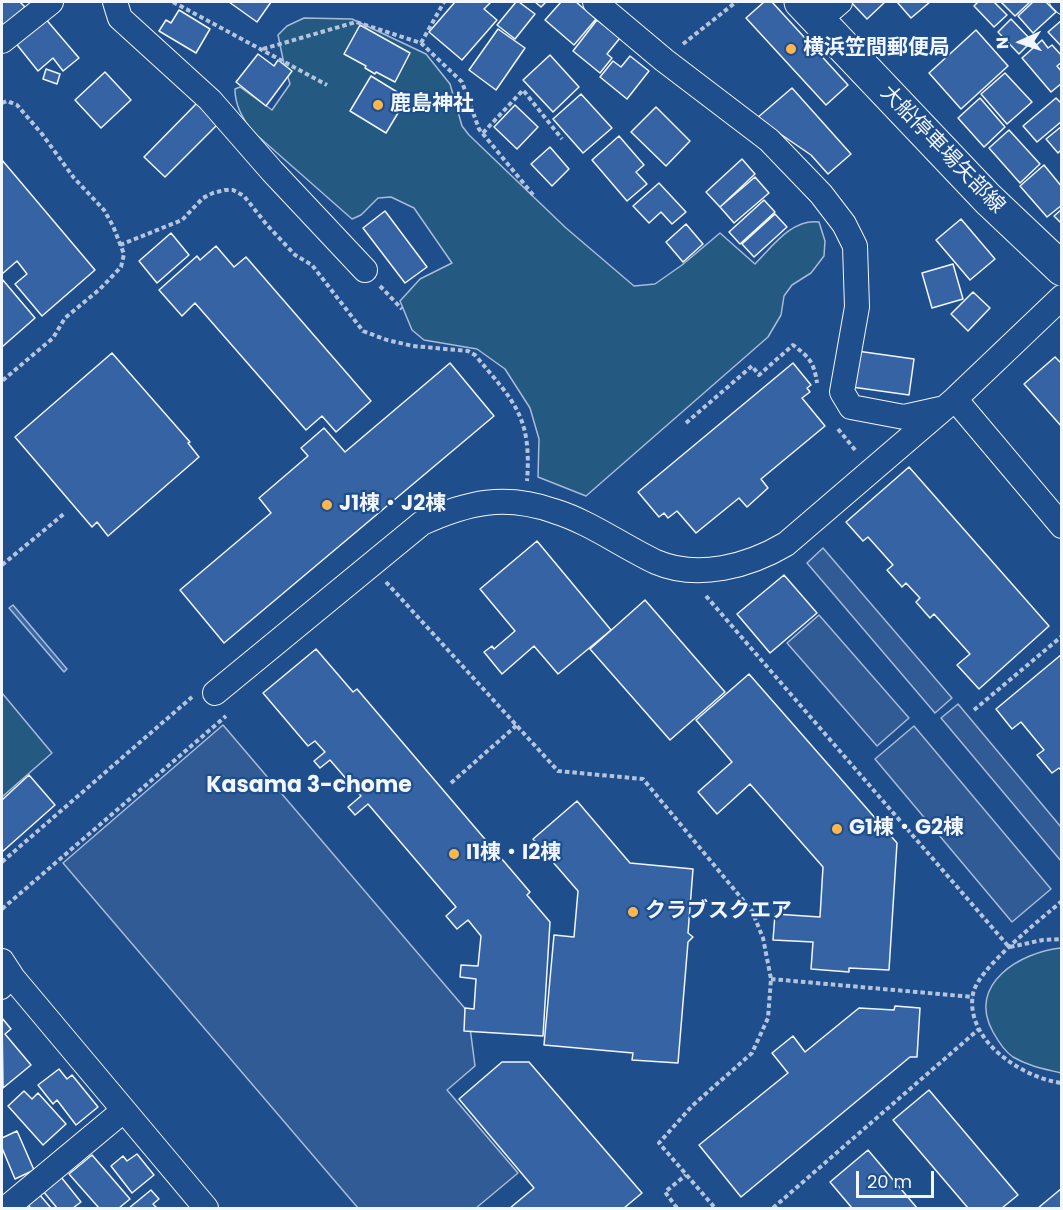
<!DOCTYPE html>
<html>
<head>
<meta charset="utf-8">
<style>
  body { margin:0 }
  #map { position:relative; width:1063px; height:1210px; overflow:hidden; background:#1f4e8c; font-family:Poppins,sans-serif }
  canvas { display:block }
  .frame { position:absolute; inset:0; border:3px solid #f2f6ff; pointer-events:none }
  .north { position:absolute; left:991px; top:12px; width:60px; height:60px; -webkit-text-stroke:4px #1f4e8c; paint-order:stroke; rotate:267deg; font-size:16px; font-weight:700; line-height:24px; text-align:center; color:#f2f6ff }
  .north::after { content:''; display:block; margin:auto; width:21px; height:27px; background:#f2f6ff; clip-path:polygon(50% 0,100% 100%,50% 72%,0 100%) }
  .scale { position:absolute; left:856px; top:1171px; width:78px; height:27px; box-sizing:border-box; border:3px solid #f2f6ff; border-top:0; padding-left:8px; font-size:18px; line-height:21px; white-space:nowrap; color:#f2f6ff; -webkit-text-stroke:4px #1f4e8c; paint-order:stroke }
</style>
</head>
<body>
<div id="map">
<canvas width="1063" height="1210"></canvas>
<div class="frame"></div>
<div class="north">N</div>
<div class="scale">20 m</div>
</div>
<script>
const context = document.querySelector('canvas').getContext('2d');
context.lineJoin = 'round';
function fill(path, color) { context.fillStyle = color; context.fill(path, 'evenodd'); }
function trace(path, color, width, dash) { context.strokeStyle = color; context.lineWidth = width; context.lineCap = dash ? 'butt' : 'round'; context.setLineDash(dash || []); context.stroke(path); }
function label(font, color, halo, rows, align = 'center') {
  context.font = font + ' Poppins,"Noto Sans JP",sans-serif'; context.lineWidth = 4.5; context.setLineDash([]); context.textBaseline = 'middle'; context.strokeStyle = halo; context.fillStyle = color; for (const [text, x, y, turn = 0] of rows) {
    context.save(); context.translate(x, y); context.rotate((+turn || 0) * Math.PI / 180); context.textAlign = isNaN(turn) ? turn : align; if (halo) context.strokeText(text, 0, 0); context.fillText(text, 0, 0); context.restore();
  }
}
const green = new Path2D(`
  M304,18l48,1 74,35 24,30 12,42 7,9 97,93 68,58 21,-2 27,-19 38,-32 35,31c17,-17 37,-46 64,-42l6,19 -1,15 -13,17 -19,12 -8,11 -3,19 -13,22 -182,159 -48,-19 1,-38 -9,-31 -25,-39 -28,-20 -53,-9 -12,-10 -12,-29 20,-22 32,-16 -38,-55 -23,-11 -13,1 -17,17 -9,4 -101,-89c-9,-13 -16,-25 -16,-41l5,-2 32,23 18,-26 -6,-20 -6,-29 9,-9z
  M2,693l50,60 -50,44z
  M1061,948h1l-1,125c-16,-4 -33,-7 -48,-16 -9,-6 -15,-16 -20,-25 -27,-48 28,-80 68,-84z`);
fill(green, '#245a82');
trace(green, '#a8bbd7', 1.5);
const parking = new Path2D(`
  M823,548l129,150 -17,15 -128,-150z
  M819,615l90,103 -32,28 -90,-103z
  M958,704l103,123v34l-120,-143z
  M223,725l245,287 7,54 -28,24 71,83 -42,35h-118l-295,-345z
  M914,726l137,163 -39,33 -137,-163z`);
fill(parking, '#305b95');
trace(parking, '#a8bbd7', 1.5);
const water = new Path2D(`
  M13,605l54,64 -3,3 -55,-64z`);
fill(water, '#3b69a3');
trace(water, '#a8bbd7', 1.5);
const building = new Path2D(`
  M2,2h18l5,5 -23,21z
  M229,2h42l-14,20z
  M455,2h36l-7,7 13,11 -35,40 -33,-28z
  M516,2h3l16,12 -20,25 -18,-14z
  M535,2h11l-5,5z
  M561,2h15l20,17 -22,26 -29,-25z
  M764,2h8l76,83 -22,20 -80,-87z
  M851,2h34l-18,17z
  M897,2h33l-19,16z
  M978,2h16l13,13 -13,12 -20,-21z
  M1001,2h29l-15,14z
  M1033,2h13l10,10 -23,21 -15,-17z
  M179,10l31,19 -14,24 -37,-22 7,-11 5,3z
  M44,17l35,41 -16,13 -10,-13 -15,13 -24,-30z
  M1011,19l21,22 -13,13 -21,-22z
  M597,20l23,18 -13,16 5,4 -12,15 -27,-22z
  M1062,20v27l-14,-15z
  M360,25l50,28 -15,29 -19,-10 -1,2 -10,-6 1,-2 -22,-12z
  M498,29l27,19 -29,42 -27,-20z
  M976,30l32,36 -47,43 -32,-36z
  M1042,40l6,8 4,-3 10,11v6l-5,4 5,6v11l-11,9 -29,-34z
  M258,54l16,12 4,-6 14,11 -26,35 -30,-24z
  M550,55l29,32 -26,25 -30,-32z
  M630,56l19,15 -22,28 -27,-22 13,-16 8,6z
  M46,69l14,5 -3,10 -14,-5z
  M105,72l26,28 -30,28 -26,-28z
  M1005,73l27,29 -25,22 -26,-30z
  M371,76l36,22 -21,35 -36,-22z
  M792,88l59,66 -23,20 -17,-19 -54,-37z
  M581,94l31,34 -29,25 -30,-34z
  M980,98l25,29 -21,20 -26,-29z
  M1056,98l6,6v17l-25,21 -14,-16z
  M198,102l21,21 -54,54 -21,-20z
  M515,105l23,22 -21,22 -23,-22z
  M656,107l34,34 -24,25 -35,-34z
  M1062,126v23l-4,4 -12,-14z
  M1009,130l31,34 -20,19 -31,-35z
  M619,136l25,29 -8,7 11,12 -20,17 -35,-41z
  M550,147l19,22 -17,17 -21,-22z
  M742,159l13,15 -35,33 -14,-15z
  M2,160l93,110 -53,46 -27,-32 12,-10 -10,-13 -15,13z
  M1044,165l18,22v18l-15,12 -27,-31z
  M755,177l14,16 -35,30 -14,-16z
  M659,183l27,29 -14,12 -11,-12 -12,11 -16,-17z
  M764,200l11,12 -35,32 -11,-12z
  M1062,209v15l-8,-8z
  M385,211l42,56 -22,16 -42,-55z
  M775,214l12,13 -33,30 -12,-13z
  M961,219l34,40 -25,21 -34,-40z
  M686,224l17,20 -20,18 -17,-20z
  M171,233l18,22 -32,28 -18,-22z
  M216,246l18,21 12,-10 125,144 -35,31 -14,-16 -16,14 -111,-127 -13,13 -23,-26 38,-34 3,4z
  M953,264l10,35 -31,9 -10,-35z
  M2,279l33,39 -33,29z
  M973,292l17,16 -22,23 -17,-17z
  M857,351l57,8 -5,36 -57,-8z
  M112,353l78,89 -2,1 11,14 -91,79 -11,-14 -5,5 -77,-90z
  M1055,357l7,7v63l-38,-43z
  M450,363l44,53 -270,227 -44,-53 91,-77 -12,-15 49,-42 -7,-8 23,-20 21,24z
  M793,363l18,22 -4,3 3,4 -8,6 23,28 -64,53 7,9 -21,19 -8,-9 -43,35 -19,-22 -9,7 -4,-5 -5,4 -21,-25z
  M909,467l140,159 -70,63 -22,-24 13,-11 -36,-40 -4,4 -14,-16 4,-4 -14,-15 -4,4 -15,-17 6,-5 -25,-28 -5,4 -17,-19z
  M537,541l74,89 -53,44 -24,-28 -32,28 -18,-22 8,-6 2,3 21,-18 -35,-42z
  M784,575l33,38 -47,40 -33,-39z
  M645,600l80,92 -55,48 -80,-91z
  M316,649l37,43 4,-3 173,203 -3,3 23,27 -7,114 -79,-5 1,-23 9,1 2,-30 -16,-2 1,-12 17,1 3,-30 -13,-16 -11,9 -11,-13 10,-9 -88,-103 -13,11 -7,-8 13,-11 -31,-36 -10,8 -6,-7 11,-9 -10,-11 -7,5 -45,-53z
  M1062,654v117l-3,-3 -7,5 -15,-18 7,-5 -23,-28 -9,7 -16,-20z
  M749,674l148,169 -8,127 -40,-2v4l-38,-3 2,-27 -40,-2 2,-26 45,3 3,-50 -73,-83 -33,30 -19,-22 34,-30 -36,-42z
  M29,775l26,30 -53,47v-52z
  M577,801l53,62 63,6 -5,64 5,4 -5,5 -10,121 -46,-3 1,-7 -89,-8 10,-110 20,2 4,-46 -45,-52z
  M895,1006l25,2 -3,49h-7l-169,140 -42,-52 89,-72 -16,-20 21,-17 12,16 54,-44 35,2z
  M2,1018l9,11 -6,5 26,31 -28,23z
  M502,1062h27l113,131 -18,15h-114l24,-20 -75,-89z
  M59,1069l8,10 5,-4 26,32 -22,18 -19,-25 -4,4 -15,-19z
  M929,1090l89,105 -16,13h-34l-75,-88z
  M24,1091l8,8 6,-6 28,31 -23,21 -35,-39z
  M17,1131l17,39 -19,9 -13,-31v-10z
  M868,1150l49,58h-65l-22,-26z
  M137,1154l17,21 -22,18 -21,-27 12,-10 4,5z
  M92,1155l38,44 -11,9h-20l-30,-34z
  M61,1177l20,25 -8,6h-16l-14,-17z
  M1062,1188v20h-24z
  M151,1190l8,9 -6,5 4,4h-28z
  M39,1194l12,14h-20l-4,-4z`);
fill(building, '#3563a3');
trace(building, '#f2f6ff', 1.5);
const service = new Path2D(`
  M1056,2l6,6`);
const pedestrian = new Path2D(`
  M2,990l11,-12`);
const minor = new Path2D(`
  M115,2l5,16 90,82 62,71 93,99
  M595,2l69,58 105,80 52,54 23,30 11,22 2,61 -15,85 9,15 53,10 36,-8
  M819,20l21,-18
  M2,41l49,-39
  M1062,297l-107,102 107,127
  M215,693l207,-170c46,-21 83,-29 132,-12 36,11 68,35 102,51 42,18 93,4 130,-18l169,-145
  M2,961l11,17 193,230
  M10,1205l113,-94`);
const secondary = new Path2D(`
  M801,2l187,197 74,70`);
trace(service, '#f2f6ff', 14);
trace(pedestrian, '#f2f6ff', 20);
trace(minor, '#f2f6ff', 26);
trace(secondary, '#f2f6ff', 35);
trace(new Path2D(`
  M173,2l154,83
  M421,43l23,-41
  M683,44l53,-42
  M263,49l93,-27 65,21 41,39 17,47 55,67
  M2,103l5,-2 10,4 25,29 32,44 30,32 9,16 11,28 -3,13 -21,22 -35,29 -12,20 -51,43
  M483,133l40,-43 39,49
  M120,245l62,-25 21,-22 10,-5 12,-3h8l11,6 23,29 28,30 17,10 51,66 24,9 26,6 55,5 7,4c39,47 57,61 52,126
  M380,286l22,23
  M686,423l66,-57 7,9 34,-30c16,12 21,17 24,38
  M838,429l18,22
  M2,565l63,-52
  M386,582l172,189 85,8 109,132 11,27 8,41 -3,39 -16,35 -60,53 -33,37 56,65
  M706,596l303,351
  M974,710l88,-74
  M451,783l66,-58
  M2,862l190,-165
  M1062,901c-21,18 -85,68 -89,93 -4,20 6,40 20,54 17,17 44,32 69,35
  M2,909l224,-193
  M1010,947l33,-7 19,-1
  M771,979l202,18
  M677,1208l-12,-16 21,-17
  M773,1208l206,-179`), '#b3c4dc', 4, [4.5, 3]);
trace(service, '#1f4e8c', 12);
trace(pedestrian, '#1f4e8c', 18);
trace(minor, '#1f4e8c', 24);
trace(secondary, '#1f4e8c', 33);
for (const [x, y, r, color] of [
  [791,49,6,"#ffb74d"],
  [378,105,6,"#ffb74d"],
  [327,505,6,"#ffb74d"],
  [837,829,6,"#ffb74d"],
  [454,854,6,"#ffb74d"],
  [633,912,6,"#ffb74d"]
]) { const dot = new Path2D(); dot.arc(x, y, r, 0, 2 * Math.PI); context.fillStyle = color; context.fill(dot); trace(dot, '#1f4e8c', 2); }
label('bold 21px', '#f2f6ff', '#1f4e8c', [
  ["横浜笠間郵便局",803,49],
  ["鹿島神社",390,105],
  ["J1棟・J2棟",339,505],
  ["G1棟・G2棟",849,829],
  ["I1棟・I2棟",466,854],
  ["クラブスクエア",645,912]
], 'left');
label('21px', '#f2f6ff', '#1f4e8c', [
  ["大船停車場矢部線",942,150,46]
]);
label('bold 22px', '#f2f6ff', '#1f4e8c', [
  ["Kasama 3-chome",309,786]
]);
</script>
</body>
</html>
